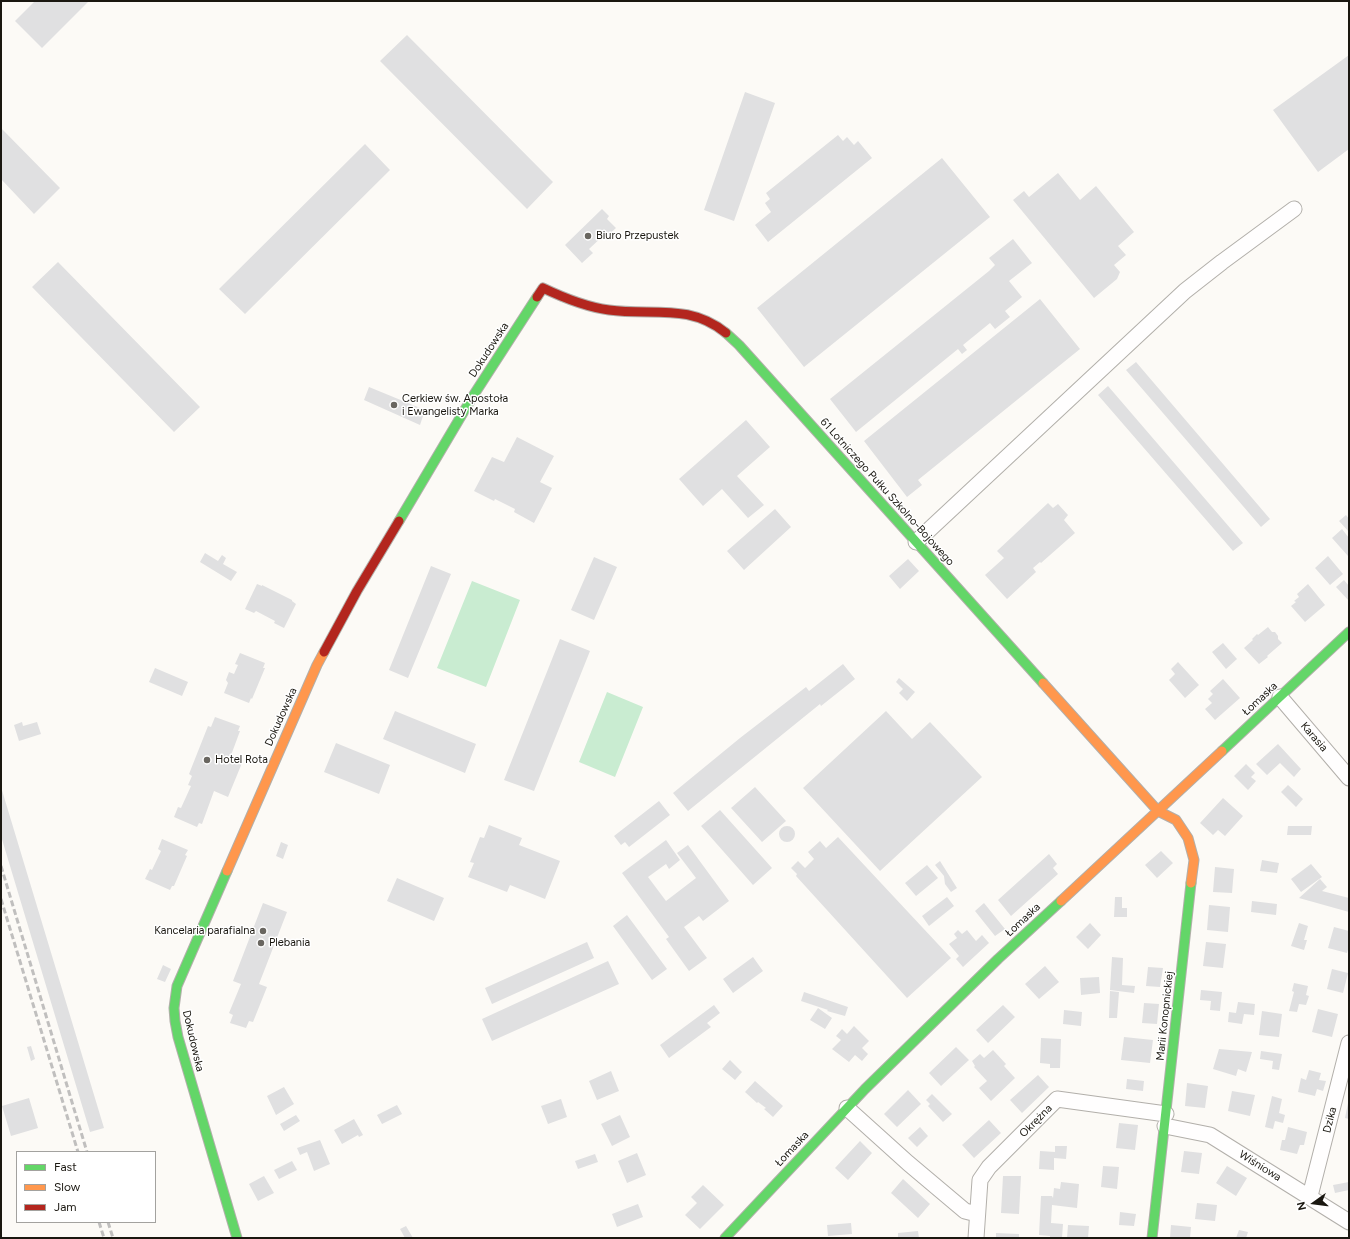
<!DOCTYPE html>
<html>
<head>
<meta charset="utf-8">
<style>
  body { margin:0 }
  #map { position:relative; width:1350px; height:1239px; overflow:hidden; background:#fcfaf6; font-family:Figtree,sans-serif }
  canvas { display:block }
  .frame { position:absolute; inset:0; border:2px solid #1a1710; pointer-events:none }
  .legend { position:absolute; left:16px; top:1151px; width:140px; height:72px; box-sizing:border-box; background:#fff; border:1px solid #a3a29f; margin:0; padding:5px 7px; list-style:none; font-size:12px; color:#1a1710 }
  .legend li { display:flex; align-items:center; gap:8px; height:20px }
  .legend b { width:20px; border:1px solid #a3a29f }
  .north { position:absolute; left:1294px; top:1183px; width:40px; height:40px; -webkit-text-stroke:3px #fff; paint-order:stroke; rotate:256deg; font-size:11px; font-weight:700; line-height:16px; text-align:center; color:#1a1710 }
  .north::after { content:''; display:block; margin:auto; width:14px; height:18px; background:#1a1710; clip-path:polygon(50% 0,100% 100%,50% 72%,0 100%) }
</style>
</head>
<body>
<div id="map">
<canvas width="1350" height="1239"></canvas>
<div class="frame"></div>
<ul class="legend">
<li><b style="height:5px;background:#63d668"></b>Fast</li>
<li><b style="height:5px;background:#ff974d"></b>Slow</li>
<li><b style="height:5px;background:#b3261e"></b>Jam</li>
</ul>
<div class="north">N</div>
</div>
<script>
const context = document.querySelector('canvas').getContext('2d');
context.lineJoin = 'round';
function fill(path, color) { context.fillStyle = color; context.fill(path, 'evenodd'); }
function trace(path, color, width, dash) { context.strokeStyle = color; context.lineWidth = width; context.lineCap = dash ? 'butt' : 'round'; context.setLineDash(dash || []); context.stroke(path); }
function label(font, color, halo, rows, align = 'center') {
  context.font = font + ' Figtree,sans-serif'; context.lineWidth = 3; context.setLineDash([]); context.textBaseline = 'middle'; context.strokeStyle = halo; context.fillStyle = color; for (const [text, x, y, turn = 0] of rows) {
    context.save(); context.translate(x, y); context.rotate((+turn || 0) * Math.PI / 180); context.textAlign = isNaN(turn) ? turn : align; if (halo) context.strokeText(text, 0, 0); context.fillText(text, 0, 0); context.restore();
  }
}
fill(new Path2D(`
  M472,581l48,19 -34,87 -49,-19z
  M607,692l36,15 -28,70 -36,-15z`), '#c9ecd1');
fill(new Path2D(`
  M35,1h54l-47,47 -27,-27z
  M407,35l146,147 -26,27 -147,-148z
  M1349,55v94l-31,23 -45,-62z
  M745,92l30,11 -41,118 -30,-11z
  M1,128l59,60 -26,26 -33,-35z
  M838,135l5,6 4,-4 7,8 4,-4 14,17 -104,84 -13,-17 16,-13 -6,-9 5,-4 -4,-6z
  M365,144l25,26 -145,144 -26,-25z
  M942,158l48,59 -186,150 -47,-59z
  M1058,173l22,27 16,-14 38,46 -16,14 8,9 -12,10 6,7 -3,7 -23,19 -81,-98 11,-9 5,6z
  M602,209l7,7 -2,3 9,9 -10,9 -2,-2 -15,14 4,4 -11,10 -17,-18z
  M1013,239l19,24 -23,18 13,16 -17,14 5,6 -15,12 -5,-6 -27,22 4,5 -5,4 -4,-5 -102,83 -26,-33 159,-128 6,-6 -6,-7z
  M58,262l142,145 -26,25 -142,-145z
  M1040,299l40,50 -162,131 4,5 -15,12 -43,-56z
  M1136,362l134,157 -9,8 -135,-157z
  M1108,386l135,157 -10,8 -135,-156z
  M369,387l56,23 -5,15 -56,-25z
  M746,420l24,27 -33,29 27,29 -16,13 -26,-29 -19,17 -24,-27z
  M517,437l37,19 -14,26 12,6 -18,35 -20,-11 1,-3 -20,-10 -1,2 -20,-10 18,-34 12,5z
  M1048,503l5,5 5,-4 10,11 -4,5 11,13 -34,30 -1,-1 -7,6 3,4 -29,27 -22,-24 19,-17 -7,-7z
  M775,509l16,18 -47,43 -17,-19z
  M1346,515l3,4v13l-10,-11z
  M1342,529l7,9v17l-1,1 -16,-18z
  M205,553l13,8 4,-6 4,3 -3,6 14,8 -6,9 -31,-19z
  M1328,556l15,18 -13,11 -15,-17z
  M594,557l23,10 -23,53 -23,-10z
  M908,559l11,12 -19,18 -11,-13z
  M431,566l20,8 -43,104 -19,-8z
  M1344,580l5,6v15l-13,-14z
  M257,584l5,2v-1l30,15v1l4,3 -12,24 -10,-5 1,-2 -19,-10 -2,2 -9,-4z
  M1308,584l17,21 -20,17 -14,-16 5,-4 -2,-1 5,-4 -2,-3z
  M1268,627l4,5h3l3,4v3l4,4 -15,13 1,1 -9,7 -15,-16 9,-8 -1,-1 5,-5 1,1z
  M560,639l30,12 -56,140 -30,-11z
  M1223,643l14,16 -11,10 -14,-17z
  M240,653l25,10 -2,5h2l-13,31 -1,-1 -2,5 -25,-10 4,-10 -2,-3 3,-8 5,2 4,-9 -3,-1z
  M1178,662l21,23 -14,13 -16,-18 6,-6 -4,-5z
  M843,664l12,15 -34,27 -1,-2 -132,107 -15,-18 67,-55 66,-51 3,4z
  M155,668l33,14 -6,14 -33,-14z
  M899,678l16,14 -8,9 -8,-8 4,-4 -7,-7z
  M1223,679l17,19 -25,22 -10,-11 7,-6 -4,-4 5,-5 -3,-3z
  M395,711l81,33 -11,29 -82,-34z
  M886,711l26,28 18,-17 52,55 -102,94 -77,-83z
  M215,717l25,9 -2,5h2l-10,27 12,5 -14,34 -14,-6 -12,33 -3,-1 -2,4 -23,-10 4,-10 3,1 10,-22 -3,-1 4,-9 -3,-2 19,-48 3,1z
  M22,722l1,4 14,-4 4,12 -22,7 -5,-16z
  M336,743l54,22 -11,29 -55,-22z
  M1278,744l23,25 -7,8 -14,-14 -13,12 -11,-11z
  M1246,764l9,9 -4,4 5,4 -8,9 -14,-14z
  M1288,785l15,14 -7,8 -15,-15z
  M1,787l103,341 -14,4 -89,-296z
  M755,787l31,34 -24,21 -31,-34z
  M1223,798l20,18 -18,20 -7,-6 -5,5 -13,-12z
  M659,801l11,14 -41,32 -4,-5 -4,3 -7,-9z
  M720,810l52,58 -19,17 -52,-59z
  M489,825l33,13 -3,7 41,16 -15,38 -35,-14 -3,7 -39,-15 6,-14 -4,-1 10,-25 4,1z
  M779 834a8 8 0 1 1 16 0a8 8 0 1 1-16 0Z
  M1288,826h24l-1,9h-24z
  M838,837l113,121 -44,40 -111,-122 1,-2 -6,-6 7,-7 7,7 9,-9 -6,-7 12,-11 6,7z
  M162,839l26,11 -3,5 2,1 -13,30h-2l-2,4 -25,-11 5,-10 2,1 9,-19 -3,-2z
  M666,840l14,20 -11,9 -3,-5 -18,13 18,24 30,-23 -19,-25 11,-8 41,56 -26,20 -4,-5 -15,11 23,31 -18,13 -23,-32 3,-2 -47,-64z
  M281,842l7,3 -5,14 -7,-3z
  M1161,851l12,12 -16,15 -12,-13z
  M1049,854l8,10 -4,4 5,6 -47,42 -13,-16z
  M1262,860l17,3 -2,10 -17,-2z
  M940,861l17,27 -6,4 -6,-8 -1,-8 -9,-11z
  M1311,864l11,13 -21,15 -10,-13z
  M927,865l11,13 -22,18 -11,-13z
  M1215,867l19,2 -2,24 -19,-1z
  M397,878l47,20 -10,23 -47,-20z
  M1320,879l7,8 -5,4 27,7v14l-50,-14z
  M947,897l7,9 -25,20 -7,-10z
  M1115,897h7v11h5v9h-13z
  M1252,901l25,3 -1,11 -25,-3z
  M263,903l24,9 -28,72 8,3 -14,35 -4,-1 -3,7 -16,-5 3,-8 -4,-2 12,-29 -8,-3z
  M984,903l21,26 -10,7 -20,-25z
  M1209,905l21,2 -2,25 -21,-2z
  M627,915l40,54 -15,11 -39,-54z
  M1090,923l11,12 -13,14 -12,-12z
  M1299,923l9,3 -4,14h3l-3,10 -13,-4z
  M1334,927l15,4v15l-2,7 -19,-5z
  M958,930l4,4 5,-4 9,11 6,-6 7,8 -26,24 -7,-8 3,-3 -10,-12 8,-6 -3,-4z
  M587,942l7,16 -102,46 -7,-16z
  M1206,942l20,2 -3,24 -20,-2z
  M753,957l10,14 -30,22 -10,-14z
  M1112,957l11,1 -1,27 13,1 -1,7 -24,-3z
  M608,961l11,23 -127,57 -10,-22z
  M163,965l8,4 -6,13 -8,-3z
  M1045,966l14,16 -20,17 -14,-15z
  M1148,967l15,1 -3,19 -14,-1z
  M1332,969l16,4 -5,20 -16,-4z
  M1099,977l1,16 -19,2 -1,-17z
  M1294,983l14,3 -2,9 3,1 -3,9 -7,-1 -2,8 -8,-1 5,-19 -2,-1z
  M1201,990l21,2 -2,19 -10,-1 1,-9 -11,-1z
  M1110,991l9,1 -2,26h-8z
  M804,992l44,15 -3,9 -18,-5 1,-1 -27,-9z
  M1238,1002l17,2 -1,11 -10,-1 -2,10 -14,-2 1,-10 7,1z
  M1144,1003l15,1 -2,20 -15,-1z
  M714,1005l6,8 -13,10 4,4 -42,31 -9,-13z
  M1003,1005l12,12 -27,26 -12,-13z
  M818,1008l14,10 -7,11 -15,-9z
  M1318,1009l20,5 -6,23 -20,-5z
  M1064,1010l18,2 -1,14 -18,-2z
  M1262,1011l20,3 -3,23 -20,-2z
  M854,1026l15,15 -7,7 6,6 -6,7 -7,-6 -6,7 -17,-13 9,-9 -5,-4 6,-7 5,5z
  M1124,1037l29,3 -3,23 -29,-3z
  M1041,1038l20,1 -1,29h-10v-4l-10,-1z
  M31,1046l4,13 -4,2 -4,-14z
  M956,1047l13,13 -28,26 -12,-13z
  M1219,1049l33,3 -6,20 -8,-3 -2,7 -23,-7z
  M993,1050l13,14 -2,2 11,12 -24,23 -12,-13 8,-7 -13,-14 1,-1 -3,-5 8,-7 4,4z
  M1261,1051l21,3 -3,16 -7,-1 1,-8 -13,-2z
  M730,1060l12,12 -7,8 -13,-11z
  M1309,1070l12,3 -2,7 7,1 -3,10 -6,-2 -2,7 -17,-4 3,-14 5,2z
  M611,1071l8,20 -22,9 -8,-19z
  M1038,1075l11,12 -27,26 -12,-13z
  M1127,1079l17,2 -1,10 -17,-2z
  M755,1081l28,25 -10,11 -9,-8 2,-1 -8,-6 -1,1 -12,-11z
  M1187,1083l21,3 -3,22 -20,-2z
  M284,1087l10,17 -18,11 -9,-19z
  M908,1090l13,14 -24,23 -13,-13z
  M1232,1091l23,4 -5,21 -22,-5z
  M932,1094l20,20 -9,8 -15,-16 2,-2 -4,-4z
  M1272,1096l10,3 -3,14 6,2 -2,8 -8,-2 -2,8 -8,-2z
  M29,1098l9,30 -27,8 -9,-30z
  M561,1099l6,18 -19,7 -7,-18z
  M1348,1103h1v16l-4,-1z
  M397,1105l5,9 -20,10 -5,-9z
  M296,1115l4,6 -16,10 -4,-7z
  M620,1115l10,22 -18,9 -11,-22z
  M354,1119l9,16 -4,2 -1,-2 -16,9 -8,-14z
  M989,1120l12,13 -27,25 -12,-13z
  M1119,1123l19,2 -3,25 -19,-2z
  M920,1127l8,9 -11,11 -9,-9z
  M1288,1127l19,5 -3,13h-4l-3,9 -17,-4 2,-10h3z
  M320,1140l10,24 -16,7 -7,-19 -7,3 -3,-7z
  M860,1141l12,12 -24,27 -13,-12z
  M1055,1146h12l-1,13 -12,-1v12l-15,-1 1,-18 15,1z
  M1184,1151l18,2 -3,21 -18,-2z
  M637,1153l9,22 -19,8 -9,-22z
  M595,1154l3,8 -20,7 -3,-8z
  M292,1161l5,9 -18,9 -5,-9z
  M1103,1166l16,1 -2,22 -16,-2z
  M1227,1166l20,12 -11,18 -20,-13z
  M264,1176l10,17 -16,8 -9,-17z
  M1003,1176h18l-2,38 -18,-1z
  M903,1179l27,25 -12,14 -27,-25z
  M1061,1182l18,2 -2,24 -25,-3 -1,18 12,1 -1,14h-12v-2l-11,-1 2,-39h11l1,2 1,-10 6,1z
  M1349,1182v8l-14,3 -2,-8z
  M703,1185l21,20 -24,24 -15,-14 12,-12 -6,-6z
  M1197,1203l20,2 -2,16 -20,-2z
  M638,1204l5,13 -26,10 -5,-13z
  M1120,1212l16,2 -2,12 -15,-1z
  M851,1223l1,11 -24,2 -1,-11z
  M1068,1225l21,1 -1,12h-21z
  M1171,1225l20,2 -1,11h-20z
  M406,1226l7,12h-8l-5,-9z
  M1239,1230l9,2 -2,6h-10z
  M918,1231l1,7h-21v-5z
  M996,1233l23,1v4h-23z`), '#e0e0e1');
const street = new Path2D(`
  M916,542l269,-251 37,-29 72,-53
  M1280,697l69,81
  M847,1108l61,55 57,48 12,3
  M1165,1126l45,9 139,87
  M1310,1196l39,-153
  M976,1238l4,-58 9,-13 68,-68 109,15`);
const fast = new Path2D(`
  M726,333l13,12 304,338
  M399,521l74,-125 64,-99
  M1222,751l127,-119
  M227,871l-50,115 -3,22 1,13 3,16 59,201
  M725,1238l140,-149 133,-130 63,-58
  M1152,1238l39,-355`);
const slow = new Path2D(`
  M1043,683l115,128 18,9 12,18 6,22 -3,23
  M227,871l90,-206 7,-13
  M1061,901l161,-150`);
const jam = new Path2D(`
  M537,297l6,-9c21,10 43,19 66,22 43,6 80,-7 117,23
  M324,652l33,-61 42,-70`);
trace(street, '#b2afaa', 17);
trace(fast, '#b2afaa', 11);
trace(slow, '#b2afaa', 11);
trace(jam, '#b2afaa', 11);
trace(street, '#fffefe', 15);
trace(fast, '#63d668', 9);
trace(slow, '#ff974d', 9);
trace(jam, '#b3261e', 9);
trace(new Path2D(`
  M1,866l86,286
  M1,899l77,253
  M99,1222l5,16
  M108,1222l5,16`), '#c0bfbe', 3, [6, 3]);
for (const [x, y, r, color] of [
  [588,236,4,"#696660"],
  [394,405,4,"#696660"],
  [207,760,4,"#696660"],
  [263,931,4,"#696660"],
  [261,943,4,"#696660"]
]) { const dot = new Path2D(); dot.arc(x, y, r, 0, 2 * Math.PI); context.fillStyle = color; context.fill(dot); trace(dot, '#fff', 1.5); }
label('11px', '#1a1710', '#fff', [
  ["Biuro Przepustek",596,236],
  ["Cerkiew św. Apostoła",402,399],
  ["i Ewangelisty Marka",402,412],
  ["Hotel Rota",215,760],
  ["Kancelaria parafialna",255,931,"right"],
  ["Plebania",269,943]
], 'left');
label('11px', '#1a1710', '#fff', [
  ["Dokudowska",489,350,-57],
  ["61 Lotniczego Pułku Szkolno-Bojowego",887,492,48],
  ["Łomaska",1260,699,-43],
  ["Dokudowska",281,717,-66],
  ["Karasia",1314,737,49],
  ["Łomaska",1023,920,-43],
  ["Marii Konopnickiej",1165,1016,-84],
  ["Dokudowska",193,1041,77],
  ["Dzika",1330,1120,-76],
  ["Okrężna",1036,1121,-45],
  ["Łomaska",792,1149,-47],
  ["Wiśniowa",1260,1166,32]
]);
</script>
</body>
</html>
